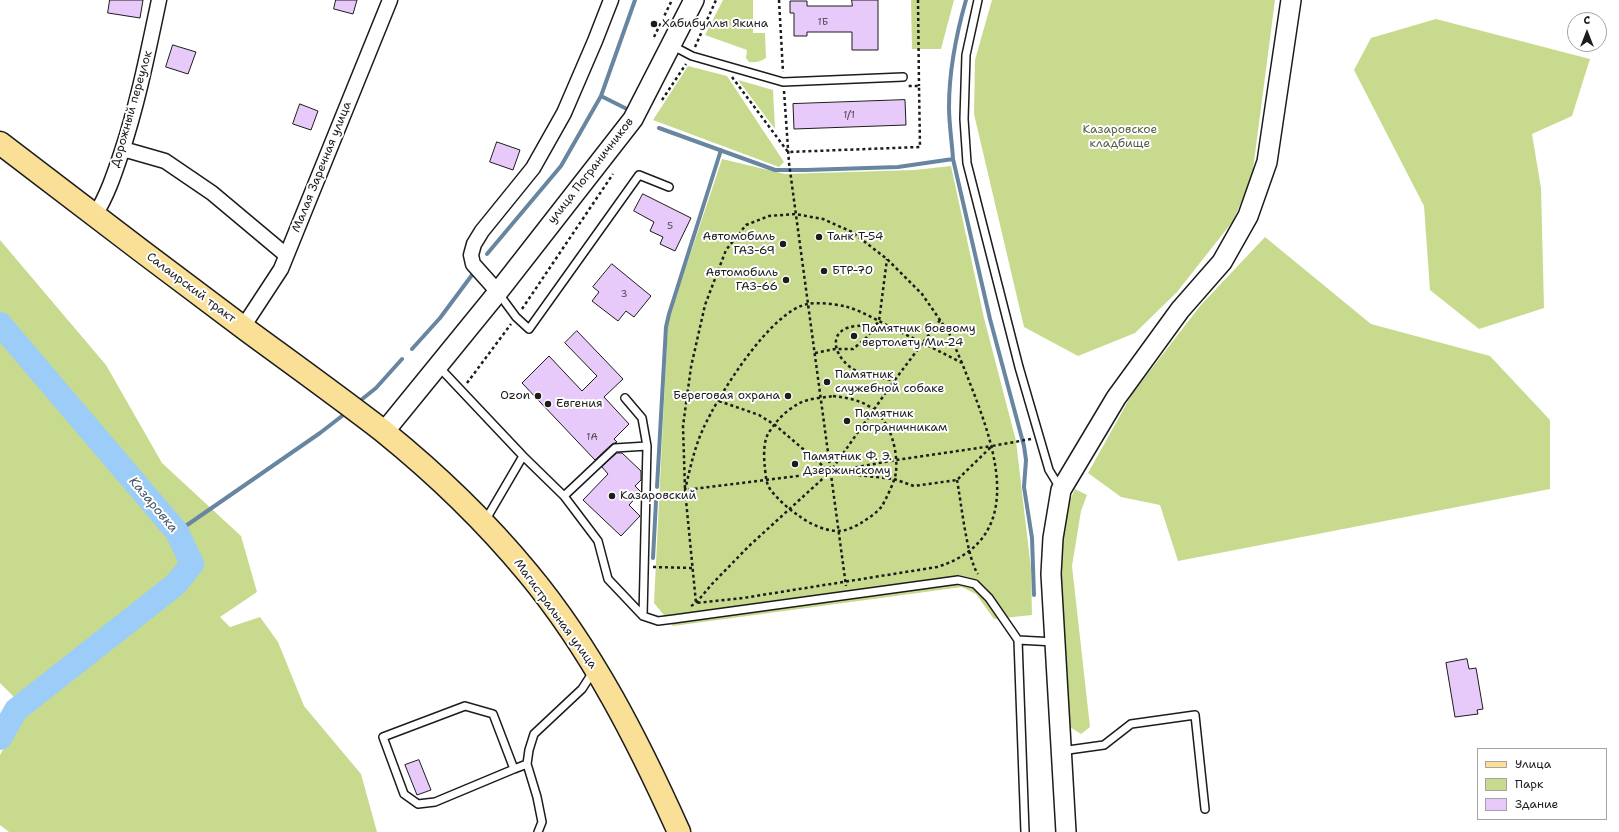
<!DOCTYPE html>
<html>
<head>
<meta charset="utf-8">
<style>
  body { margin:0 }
  #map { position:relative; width:1619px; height:832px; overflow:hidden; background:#fff; font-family:"Shantell Sans",sans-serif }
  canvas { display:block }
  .legend { position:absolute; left:1477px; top:748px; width:130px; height:72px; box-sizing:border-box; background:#fff; border:1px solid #a4a4a4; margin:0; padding:5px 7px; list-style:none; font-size:12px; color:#1c1c1c }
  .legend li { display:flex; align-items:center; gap:8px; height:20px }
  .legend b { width:20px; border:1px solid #a4a4a4 }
  .north { position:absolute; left:1567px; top:12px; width:40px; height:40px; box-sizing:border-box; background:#fff; border:1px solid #a4a4a4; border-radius:50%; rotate:0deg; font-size:11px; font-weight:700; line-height:16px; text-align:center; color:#1c1c1c }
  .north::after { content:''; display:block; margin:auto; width:14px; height:18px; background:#1c1c1c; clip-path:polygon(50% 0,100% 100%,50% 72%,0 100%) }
</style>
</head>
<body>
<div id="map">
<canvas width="1619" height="832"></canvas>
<ul class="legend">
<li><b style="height:5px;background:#fadf96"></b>Улица</li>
<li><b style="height:11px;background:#c8da8e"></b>Парк</li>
<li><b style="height:11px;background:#e7caf9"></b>Здание</li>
</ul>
<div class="north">С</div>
</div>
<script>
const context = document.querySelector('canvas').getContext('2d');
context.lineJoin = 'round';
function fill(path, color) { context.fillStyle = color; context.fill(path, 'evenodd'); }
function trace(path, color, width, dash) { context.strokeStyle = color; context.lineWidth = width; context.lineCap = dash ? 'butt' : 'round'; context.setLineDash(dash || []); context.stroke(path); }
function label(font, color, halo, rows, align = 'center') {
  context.font = font + ' "Shantell Sans",sans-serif'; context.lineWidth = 4; context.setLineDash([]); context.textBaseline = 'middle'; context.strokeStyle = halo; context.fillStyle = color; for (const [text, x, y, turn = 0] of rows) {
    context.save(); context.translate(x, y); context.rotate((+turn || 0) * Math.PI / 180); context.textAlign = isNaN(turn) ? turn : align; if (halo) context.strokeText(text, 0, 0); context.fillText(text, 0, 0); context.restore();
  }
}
fill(new Path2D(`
  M723,0h30v33h12l1,25c-7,4 -10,5 -17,4l-3,-4 1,-8 -42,-15z
  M911,0h43l-13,49h-29z
  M992,0h283l-23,177 -19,44 -56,71 -42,41 -57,23 -54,-29 -50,-213 1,-54z
  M1436,19l154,40 -18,57 -40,18 9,54 3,120 -65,21 -49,-39 -6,-84 -70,-136 17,-32z
  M688,66l39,10 57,86 -5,5 -126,-47z
  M738,80l35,10 2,39z
  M722,159l63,15 130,-4 36,-4 33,152 32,123 15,128 1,46 -38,4 -18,-25 -14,-7 -289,39 -19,-23 14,-282z
  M1265,237l106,87 119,32 60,64v69l-372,72 -18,-56 -39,-8 -33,-24 44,-79 68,-88z
  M0,240l106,125 56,98 79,73 16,56 -37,25 10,10 30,-10 18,25 26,64 57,68 16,58h-368l-9,-7v-70l26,-46 -26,-26z
  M1075,489l12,6 -6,16 -9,55 18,161 -9,7 -11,-7 -13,-164 6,-47z`), '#c8da8e');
trace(new Path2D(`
  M601,96l24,12
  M659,128l116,42h31l92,-3 55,-8 37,160 34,127 2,14 -2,27 8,51 2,57
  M953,159c-1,-17 -4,-35 -4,-52 0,-37 7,-72 17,-107
  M487,254l74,-88 40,-70 34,-96
  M412,349l28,-31 32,-43
  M361,400l15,-12 26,-29
  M657,487l9,-160 3,-13 52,-164
  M177,532l143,-99 22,-17
  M653,558l3,-57`), '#6886a0', 4);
trace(new Path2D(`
  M0,324l177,208 15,32 -16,20 -160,126 -16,28`), '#9bcdf8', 24);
const building = new Path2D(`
  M110,0h33l-3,18 -32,-5z
  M336,0h21l-4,14 -19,-5z
  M852,0h26v50h-26v-18h-45v4h-13v-23h-4v-12h17v5h45z
  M173,45l23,7 -8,22 -22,-7z
  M905,100l1,25 -112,4 -1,-25z
  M300,104l18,7 -7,19 -18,-6z
  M497,142l23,8 -7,20 -23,-8z
  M643,194l48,24 -16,33 -15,-7 3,-7 -13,-6 4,-9 -20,-11z
  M612,264l39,32 -17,21 -8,-6 -8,10 -26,-20 7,-9 -6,-5z
  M577,331l46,48 -19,18 25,27 -15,15 3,3 -5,2 -17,16 -73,-77 27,-27 33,35 15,-15 -32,-33z
  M617,453h5l19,18v9l-6,6 6,6 -12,13 11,11 -19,20 -38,-36 25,-26 -6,-7z
  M1467,659l2,10 7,-1 7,41 -6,1 1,4 -23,3 -9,-54z
  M419,760l12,30 -14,5 -12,-30z`);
fill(building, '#e7caf9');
trace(building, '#1c1c1c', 1);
const lane = new Path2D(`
  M978,0l-12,55 -2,64 3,44 52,204 30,103 11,18
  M671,45l21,11 91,26 120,-5
  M499,294l17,23 13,12 110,-154 30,12
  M438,366l85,90 41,40 34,45 10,38 35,37 15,5 16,-2 284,-39 17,4 14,14 29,42 37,2
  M625,398l17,20 5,28 -4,170
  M564,496l51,-48 32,-2
  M485,521l38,-65
  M1018,640l7,192
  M1061,751l43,-6 27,-21 64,-9 10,94
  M514,769l-21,-55 -28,-8 -82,31 21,57 14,10 17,-2 79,-33 13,-5
  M538,832l4,-10 -5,-25 -10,-33 2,-14 5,-16 48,-45 11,-17`);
const street = new Path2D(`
  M123,149l42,12 47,32 74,62
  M95,215c12,-19 19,-40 26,-61 17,-51 27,-102 38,-154
  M498,292l-25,-28 -2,-9 3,-11 8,-13 51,-63 31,-55 31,-72 16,-41
  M243,327l38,-58 109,-269`);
const secondary = new Path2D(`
  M384,432l114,-140 135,-173 61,-119
  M1066,832l-15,-258 2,-36 8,-48 55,-92 64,-88 42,-48 26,-46 19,-54 24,-162`);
const primary = new Path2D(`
  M0,143c82,63 165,126 248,188 45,33 91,66 135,100 52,42 102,90 145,142 64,77 110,168 151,259`);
trace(lane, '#1c1c1c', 10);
trace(street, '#1c1c1c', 17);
trace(secondary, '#1c1c1c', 22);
trace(primary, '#1c1c1c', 25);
trace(new Path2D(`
  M779,0l4,72
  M918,0l1,86
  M654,37l18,-37
  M695,47l21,-47
  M732,77l56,75 132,-5 -1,-61h-11
  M784,91l5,72 57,423
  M662,100l24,-36
  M522,309l91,-135
  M872,329c-4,-1 -10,-4 -15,-3 -28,2 -26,26 -7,41 12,9 30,10 44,14
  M815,353l20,-4h18l13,-11 13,-17 8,-62
  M962,363l-13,-30 -27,-39 -35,-35 -35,-27 -29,-13 -28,-5 -26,2 -23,9 -20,25 -21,55 -14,62 -8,59 2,64 11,113 47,-5 194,-31c100,-31 51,-137 25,-204 -23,-12 -45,-23 -68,-34 -15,-8 -34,-19 -50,-23 -10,-2 -26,-4 -36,-2 -37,6 -90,92 -105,125 -9,20 -13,40 -18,61l145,-18 66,-12 96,-14
  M467,383l44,-59
  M833,396c15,2 28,4 40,13 18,14 25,42 23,63 -1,9 -10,27 -14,34 -5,7 -15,13 -21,17 -7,4 -15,8 -23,8 -13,0 -28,-7 -39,-15 -10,-7 -21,-16 -29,-27 -4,-6 -4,-12 -5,-20 -1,-10 -2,-23 2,-33 6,-12 19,-26 31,-32 10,-6 24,-6 35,-8z
  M719,401l40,14 16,10 55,47 64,7 20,7 43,-6 35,-34 39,-7
  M957,480c4,21 10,79 21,94
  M653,567l40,1
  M691,606l5,-3 16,-19 37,-38 81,-74 64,-91 46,-61`), '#1c1c1c', 2.5, [3, 3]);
trace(lane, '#fff', 7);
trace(street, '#fff', 14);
trace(secondary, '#fff', 19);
trace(primary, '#fadf96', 22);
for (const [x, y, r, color] of [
  [654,24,4,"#1c1c1c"],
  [819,237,4,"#1c1c1c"],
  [783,244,4,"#1c1c1c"],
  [824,271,4,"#1c1c1c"],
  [786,280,4,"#1c1c1c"],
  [854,336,4,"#1c1c1c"],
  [827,382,4,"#1c1c1c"],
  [538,396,4,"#1c1c1c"],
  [788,396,4,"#1c1c1c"],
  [548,404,4,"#1c1c1c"],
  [847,421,4,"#1c1c1c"],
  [795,464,4,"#1c1c1c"],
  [612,496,4,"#1c1c1c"]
]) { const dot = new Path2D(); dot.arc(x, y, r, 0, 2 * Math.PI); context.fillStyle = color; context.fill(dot); trace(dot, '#fff', 1.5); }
label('10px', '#4f4853', null, [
  ["1Б",823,22],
  ["1/1",849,115],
  ["5",670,226],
  ["3",624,294],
  ["1А",592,437]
]);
label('12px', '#1c1c1c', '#fff', [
  ["Хабибуллы Якина",662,24],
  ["Автомобиль",775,237,"right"],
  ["ГАЗ-69",775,251,"right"],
  ["Танк Т-54",827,237],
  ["БТР-70",832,271],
  ["Автомобиль",778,273,"right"],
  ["ГАЗ-66",778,287,"right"],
  ["Памятник боевому",862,329],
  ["вертолету Ми-24",862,343],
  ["Памятник",835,375],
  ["служебной собаке",835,389],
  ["Ozon",530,396,"right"],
  ["Береговая охрана",780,396,"right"],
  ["Евгения",556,404],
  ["Памятник",855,414],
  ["пограничникам",855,428],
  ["Памятник Ф. Э.",803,457],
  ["Дзержинскому",803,471],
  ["Казаровский",620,496]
], 'left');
label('12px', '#1c1c1c', '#fff', [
  ["Дорожный переулок",132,109,-74],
  ["Малая Заречная улица",322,167,-68],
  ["улица Пограничников",591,171,-52],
  ["Салаирский тракт",191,288,37],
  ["Магистральная улица",555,614,54]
]);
label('12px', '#585e44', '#fff', [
  ["Казаровское",1120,130],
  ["кладбище",1120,144]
]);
label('italic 13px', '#485a69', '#fff', [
  ["Казаровка",153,505,50]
]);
</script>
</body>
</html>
